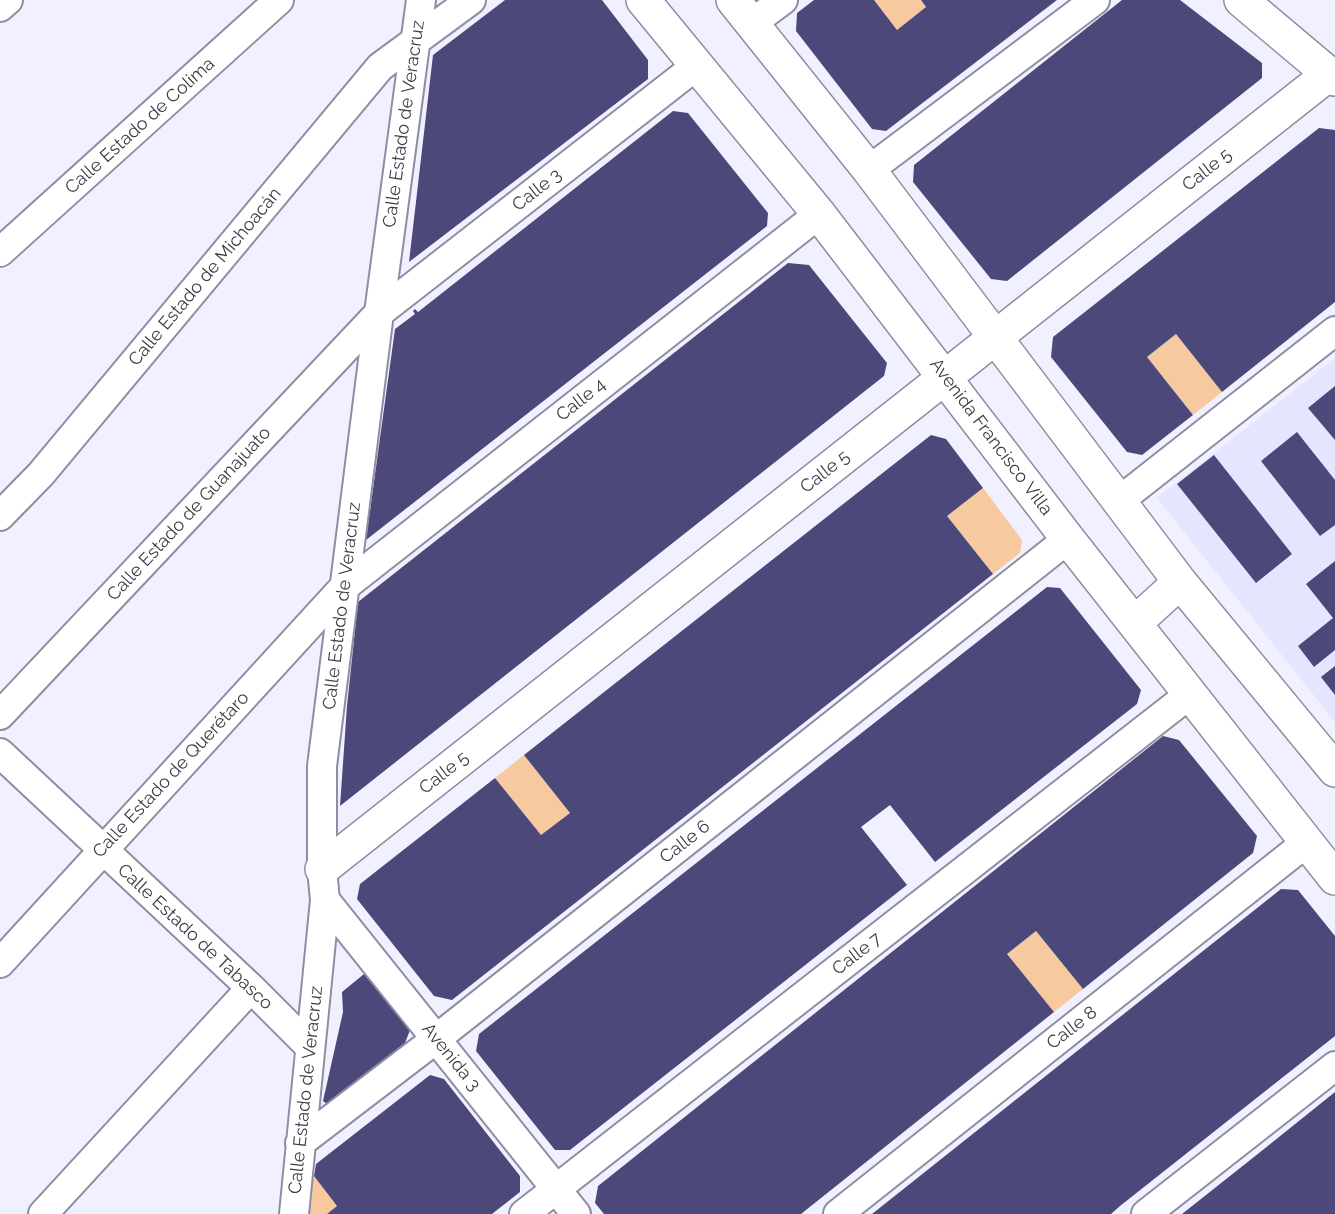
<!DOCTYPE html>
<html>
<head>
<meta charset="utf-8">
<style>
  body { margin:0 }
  canvas { display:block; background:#f0f0ff }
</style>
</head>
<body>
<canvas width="1335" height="1214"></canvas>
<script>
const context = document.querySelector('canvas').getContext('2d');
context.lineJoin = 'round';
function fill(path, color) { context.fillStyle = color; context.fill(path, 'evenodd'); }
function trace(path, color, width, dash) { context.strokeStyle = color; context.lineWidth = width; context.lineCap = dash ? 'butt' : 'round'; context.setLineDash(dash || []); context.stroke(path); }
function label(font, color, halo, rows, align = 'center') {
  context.font = font + ' Raleway,sans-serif'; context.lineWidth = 6; context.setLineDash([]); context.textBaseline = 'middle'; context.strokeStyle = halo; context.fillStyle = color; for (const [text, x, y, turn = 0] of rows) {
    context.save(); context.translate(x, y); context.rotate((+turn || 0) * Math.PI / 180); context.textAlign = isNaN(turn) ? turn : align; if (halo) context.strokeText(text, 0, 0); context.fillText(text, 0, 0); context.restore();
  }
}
fill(new Path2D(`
  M1335,358v364l-178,-224z`), '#e5e5ff');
fill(new Path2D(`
  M874,0h47l5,7 -29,23z
  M1176,334l46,58 -29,23 -46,-58z
  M983,488l39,52 -2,13 -27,21 -46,-58z
  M524,755l46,58 -29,22 -46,-57z
  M1036,931l47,58 -29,23 -47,-58z
  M314,1176l23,30 -10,8h-22z`), '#f6c99f');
fill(new Path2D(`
  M505,0h97l46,60v19l-239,183 24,-207z
  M814,0h60l23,30 29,-23 -5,-7h136l-171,131 -14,-2 -76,-98 1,-18z
  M1122,0h58l82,63v15l-255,203 -16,-2 -78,-97 1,-17z
  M673,111l15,2 80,100 -1,13 -401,314 29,-211 20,-15 -2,-3 2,-2 3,3z
  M1319,128l16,2v172l-113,90 -46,-58 -29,23 46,58 -51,40 -15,-3 -76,-95 2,-20z
  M788,263l21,2 78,98 -3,13 -544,430 7,-100 11,-104z
  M1335,386v54l-27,-32z
  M1297,432l38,48v45l-15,11 -59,-75z
  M931,435l15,4 37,49 -36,28 46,58 -541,426 -18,-4 -77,-97 3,-15 135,-106 46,57 29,-22 -46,-58z
  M1214,455l78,99 -36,29 -79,-99z
  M1335,561v89l-21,17 -16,-21 35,-28 -27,-34z
  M1047,587l13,1 81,102 -4,14 -202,158 -45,-57 -29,22 46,58 -337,265h-15l-79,-99 3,-17z
  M1335,666v29l-14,-18z
  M1163,736l16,4 78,96 -4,17 -170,136 -47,-58 -29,23 47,58 -253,202h-197l-9,-11 3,-17z
  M1281,889l17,1 37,46v100l-215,170 -9,8h-239z
  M364,974l46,56 -5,13 -78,61 -4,-3 20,-89 -1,-20z
  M430,1075l14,4 76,97v16l-28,22h-165l10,-8 -23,-30 2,-12z
  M1335,1092v122h-153l77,-61z`), '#4c497a');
const minor = new Path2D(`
  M0,7l8,-7
  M752,23l31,-23
  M869,170l226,-170
  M0,252l279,-252
  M1119,501l216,-170
  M0,516l41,-42 339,-407 91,-67
  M0,715l379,-402 317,-247
  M0,753l251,235 59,59
  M325,900l251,314
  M0,963l344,-376 475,-373
  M300,1143l136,-104 632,-500
  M43,1214l208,-226
  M294,1214l31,-314 -3,-31v-103l57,-453 42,-313
  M524,1214l666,-520
  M838,1214l469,-372
  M1146,1214l189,-148`);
const tertiary = new Path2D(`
  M322,869l1007,-795`);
const secondary = new Path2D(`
  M643,0l176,214 249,325 267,339
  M733,0l136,170 311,412 155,188
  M1241,0l94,79
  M1136,622l44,-40`);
trace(minor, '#8e8da4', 32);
trace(tertiary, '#8e8da4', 36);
trace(secondary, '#8e8da4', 36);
trace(minor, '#fff', 28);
trace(tertiary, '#fff', 33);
trace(secondary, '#fff', 33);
label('18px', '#3c3c46', '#fff', [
  ["Calle Estado de Veracruz",404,124,-82],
  ["Calle Estado de Colima",140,126,-42],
  ["Calle 5",1207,170,-38],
  ["Calle 3",537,190,-38],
  ["Calle Estado de Michoacán",205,277,-50],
  ["Calle 4",581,400,-38],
  ["Avenida Francisco Villa",991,437,53],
  ["Calle 5",825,472,-38],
  ["Calle Estado de Guanajuato",189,514,-47],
  ["Calle Estado de Veracruz",342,606,-83],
  ["Calle 5",444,773,-38],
  ["Calle Estado de Querétaro",171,775,-47],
  ["Calle 6",685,842,-38],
  ["Calle Estado de Tabasco",195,937,43],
  ["Calle 7",857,954,-38],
  ["Calle 8",1072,1028,-38],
  ["Avenida 3",451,1057,51],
  ["Calle Estado de Veracruz",306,1090,-84]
]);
</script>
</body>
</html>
